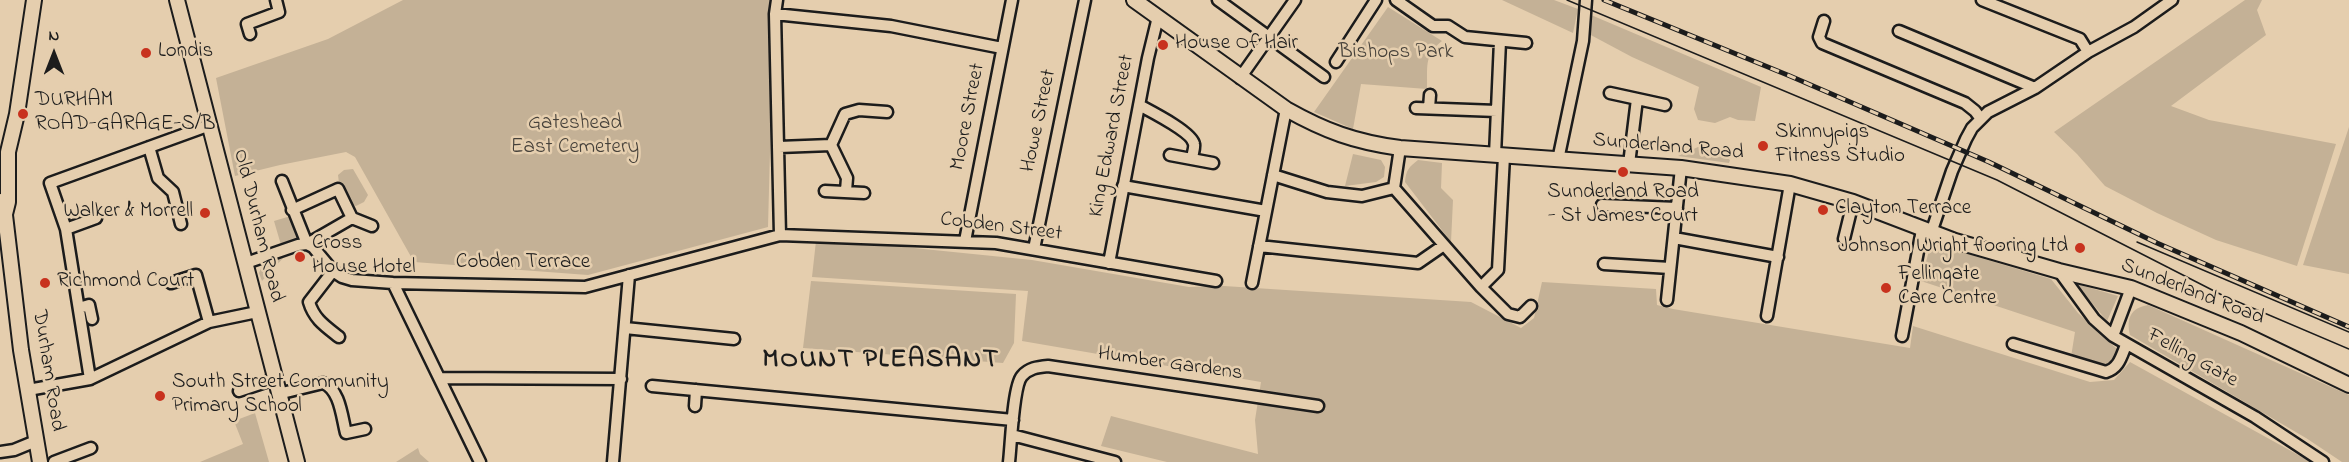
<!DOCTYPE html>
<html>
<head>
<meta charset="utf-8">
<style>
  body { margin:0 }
  #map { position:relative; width:2349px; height:462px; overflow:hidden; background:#e5ceae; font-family:"Indie Flower",sans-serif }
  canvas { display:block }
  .north { position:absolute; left:24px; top:24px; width:60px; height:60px; -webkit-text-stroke:4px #e5ceae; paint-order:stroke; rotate:0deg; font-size:16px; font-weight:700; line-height:24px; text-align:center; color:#1c1c1c }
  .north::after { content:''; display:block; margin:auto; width:21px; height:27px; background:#1c1c1c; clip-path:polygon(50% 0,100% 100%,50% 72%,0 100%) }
</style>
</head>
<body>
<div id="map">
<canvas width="2349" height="462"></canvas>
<div class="north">N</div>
</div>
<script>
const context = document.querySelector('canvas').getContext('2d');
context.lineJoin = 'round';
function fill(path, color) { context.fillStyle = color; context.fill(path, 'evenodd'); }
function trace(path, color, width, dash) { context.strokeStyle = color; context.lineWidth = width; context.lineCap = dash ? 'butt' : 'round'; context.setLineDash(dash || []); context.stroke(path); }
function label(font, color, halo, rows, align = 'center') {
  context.font = font + ' "Indie Flower",sans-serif'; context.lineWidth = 5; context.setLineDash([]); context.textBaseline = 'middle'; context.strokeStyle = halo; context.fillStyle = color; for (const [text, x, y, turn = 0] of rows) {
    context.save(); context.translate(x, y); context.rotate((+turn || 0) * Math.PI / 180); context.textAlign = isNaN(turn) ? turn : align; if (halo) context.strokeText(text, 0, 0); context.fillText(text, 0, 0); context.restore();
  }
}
fill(new Path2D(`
  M403,0h371l-6,227 -180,48 -174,-13 -59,-105 -9,-5 -66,13 -45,11 -19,-98 112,-39z
  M1502,0h52l24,9 -5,24z
  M2245,0h17l-5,10 9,25 -95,71 38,14 127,24 -39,122 -81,-26 -59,-27 -52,-27 -28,-32 -23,-22z
  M1388,7l54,34c-19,14 -14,28 -15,48l-66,-5 -8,45 -39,-17z
  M1591,15l170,72 -6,34 -17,-1 -8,-3 -15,6 -17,-3 -4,-11 5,-22 -67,-30 -45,-24z
  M2349,127v147l-46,-9z
  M1698,147l14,1 18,12 -1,3 -51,-7z
  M1353,154l28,6 4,7 -1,10 -8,5 -31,4z
  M1418,160l24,3 -1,25 12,12 -2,42 -46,-60c1,-12 4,-15 13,-22z
  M353,169l15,26 -4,7 -8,4 -6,-2 -11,-21 -1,-8 6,-5z
  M294,215l8,24 -21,6 -7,-24z
  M816,241l88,6 128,13 157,27 35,-1 247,16 50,26 13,-10 8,-36 114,7 1,16 16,4 237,39 3,-22 177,56 24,-2 16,-18 181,100h-1144l-66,-16 10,-30 147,38 -3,-34 6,-38 -239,-41 6,-50 -216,-14z
  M1931,243l120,36 27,34 39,36 1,5 -8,14 -39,-11 4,-25 -154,-51z
  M284,257l-22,24 -3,-8 3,-7z
  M811,281l205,13 -2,49 -11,20 -200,-15z
  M2077,284l41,12 -11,25 -31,-37z
  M2148,305l201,90v67h-7l-36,-24 -176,-103c-4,-17 1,-27 18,-30z
  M255,413l14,49h-69l43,-18 -9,-23z
  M418,448l2,6 9,8h-33z`), '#c4b196');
const minor = new Path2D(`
  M777,0l-2,14 5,221
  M1218,0l106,77
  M1396,0l37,26h15l17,11 61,6
  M1982,0l98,39 8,13
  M775,14l116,12 111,22
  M1824,21l-5,16 3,6 143,60 10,8 6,8
  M1899,31l136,57
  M250,34l-3,-10 32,-12 -3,-12
  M1336,62l40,-62
  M1240,78l55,-78
  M1610,93l55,12
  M1139,105c11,6 53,27 55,39 1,4 -2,11 -2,15
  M1416,108l81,3
  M1429,108l1,-13
  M831,145l14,-31 14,-4 28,2
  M149,147l9,31 15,14 8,32
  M779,147l52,-2 16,33 -1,13
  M1400,148l-6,40 87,99 27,27 12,3 11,-11
  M1170,155l43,8
  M1495,155l5,-114
  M1558,160l25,-119 3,-41
  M1629,164l8,-65
  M1273,175l54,17 35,4 32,-8
  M282,181l25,63 45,-26 -14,-29 -46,21
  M1123,186l143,25
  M825,191l39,2
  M1602,205l75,3
  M352,218l20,8
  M66,229l30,-11
  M1931,233l21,-62 14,-32 6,-11 16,-16 47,-24 53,-36 46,-25 38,-27
  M1674,238l104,19
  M1844,239l9,-37
  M965,241l47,-241
  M1259,246l159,17 26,-18
  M1034,249l51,-249
  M246,263l52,-18 9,-1 6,3 20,24 9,6 10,3 41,3 192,4 195,-52 216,8 220,38
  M1109,263l39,-205 10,-41
  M1604,264l66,4
  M333,271l-24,31c5,17 16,24 30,35
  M2059,271l35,48 19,17 142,81 68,45
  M171,283l25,-8 13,47
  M393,283l87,179
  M1252,283l34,-174
  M1481,287l17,-17 6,-114
  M1667,300l14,-132
  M79,308l10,-3 3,14
  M1767,316l23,-132
  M625,328l109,11
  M1902,336l20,-106
  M2113,336l18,-48
  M2013,344l93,28c13,-4 15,-15 20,-27
  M440,378l181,1
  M90,379l-24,-150 -16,-46 160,-58
  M652,386l361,34
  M28,390l62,-11 119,-57 48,-10
  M239,391l36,-12
  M278,394l45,-11c17,6 19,35 23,50l19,-4
  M695,406l1,-16
  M1012,435l103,27
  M0,452l14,-2 22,-9
  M54,462l37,-14
  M613,462l16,-187
  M1009,462c2,-16 4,-76 13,-86 7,-8 15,-9 26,-10l270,40`);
const major = new Path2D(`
  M177,0l120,462
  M1134,0l152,109c39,22 69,33 114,39l281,20 109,16 63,18 102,39 104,30 72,17 110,45 108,52
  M0,201l5,14 16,135 19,112
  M5,214l3,-12v-50l9,-38 17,-114`);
trace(minor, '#1c1c1c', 15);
trace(major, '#1c1c1c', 18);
trace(minor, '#e5ceae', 10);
trace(major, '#e5ceae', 14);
trace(new Path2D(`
  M1567,0l430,180 225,115 127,54
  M2137,242l212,90`), '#1c1c1c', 1.5);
const rail = new Path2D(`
  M1604,0l186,76 199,86 168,81 192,84`);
trace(rail, '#1c1c1c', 5);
trace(rail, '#e5ceae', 3, [9]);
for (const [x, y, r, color] of [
  [1163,45,6,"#c8321e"],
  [146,53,6,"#c8321e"],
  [23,114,6,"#c8321e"],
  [1763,146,6,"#c8321e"],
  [1623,172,6,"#c8321e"],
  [1823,210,6,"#c8321e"],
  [205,213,6,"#c8321e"],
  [2080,248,6,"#c8321e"],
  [300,257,6,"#c8321e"],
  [45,283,6,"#c8321e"],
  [1886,288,6,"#c8321e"],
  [160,396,6,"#c8321e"]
]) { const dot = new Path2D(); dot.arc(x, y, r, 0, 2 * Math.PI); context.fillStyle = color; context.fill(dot); trace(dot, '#e5ceae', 2); }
label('21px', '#1c1c1c', '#e5ceae', [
  ["House Of Hair",1175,45],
  ["Londis",158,53],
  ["DURHAM",35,102],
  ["ROAD-GARAGE-S/B",35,126],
  ["Skinnypigs",1775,134],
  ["Fitness Studio",1775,158],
  ["Sunderland Road",1623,194,"center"],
  ["- St James Court",1623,218,"center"],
  ["Clayton Terrace",1835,210],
  ["Walker & Morrell",193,213,"right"],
  ["Cross",312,245],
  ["House Hotel",312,269],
  ["Johnson Wright flooring Ltd",2068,248,"right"],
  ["Fellingate",1898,276],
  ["Care Centre",1898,300],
  ["Richmond Court",57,283],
  ["South Street Community",172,384],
  ["Primary School",172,408]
], 'left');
label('21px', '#46413a', '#e5ceae', [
  ["Bishops Park",1396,54],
  ["Gateshead",575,125],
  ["East Cemetery",575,149]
]);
label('21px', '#1c1c1c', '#e5ceae', [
  ["Moore Street",969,117,-79],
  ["Howe Street",1040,121,-78],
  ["King Edward Street",1113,136,-79],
  ["Sunderland Road",1668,148,5],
  ["Old Durham Road",257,226,76],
  ["Cobden Street",1001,228,7],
  ["Cobden Terrace",523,264],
  ["Sunderland Road",2192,293,21],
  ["Felling Gate",2192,359,29],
  ["Humber Gardens",1170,365,8],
  ["Durham Road",47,371,81]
]);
context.letterSpacing = '1.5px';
label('bold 27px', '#1c1c1c', '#e5ceae', [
  ["MOUNT PLEASANT",881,362]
]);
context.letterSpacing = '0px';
</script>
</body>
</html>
